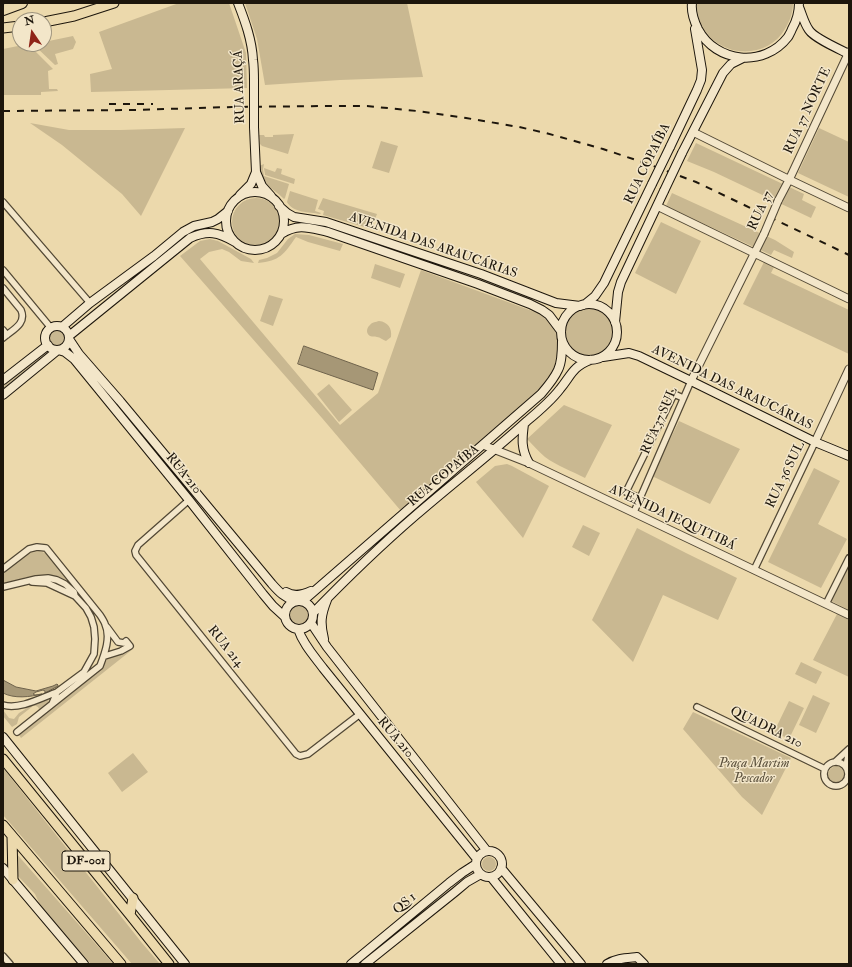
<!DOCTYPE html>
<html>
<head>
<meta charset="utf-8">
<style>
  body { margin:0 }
  #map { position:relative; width:852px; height:967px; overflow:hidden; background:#ecd9ac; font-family:"IM FELL Double Pica",serif }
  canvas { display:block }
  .frame { position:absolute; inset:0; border:4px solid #1d160c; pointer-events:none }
  .north { position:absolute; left:12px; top:12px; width:40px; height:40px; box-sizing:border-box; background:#f3e6c9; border:1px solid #9d937d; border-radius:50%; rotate:347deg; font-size:11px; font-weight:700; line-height:16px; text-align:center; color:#1d160c }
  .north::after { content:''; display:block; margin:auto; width:14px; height:18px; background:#8f2418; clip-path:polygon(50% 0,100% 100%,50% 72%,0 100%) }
</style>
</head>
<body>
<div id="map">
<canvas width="852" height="967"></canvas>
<div class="frame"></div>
<div class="north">N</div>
</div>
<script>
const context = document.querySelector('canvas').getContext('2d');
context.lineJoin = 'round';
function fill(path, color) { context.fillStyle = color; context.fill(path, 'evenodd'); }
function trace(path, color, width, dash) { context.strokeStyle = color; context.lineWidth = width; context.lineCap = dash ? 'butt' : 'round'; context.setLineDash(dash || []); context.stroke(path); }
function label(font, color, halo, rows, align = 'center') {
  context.font = font + ' "IM FELL Double Pica",serif'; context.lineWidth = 3; context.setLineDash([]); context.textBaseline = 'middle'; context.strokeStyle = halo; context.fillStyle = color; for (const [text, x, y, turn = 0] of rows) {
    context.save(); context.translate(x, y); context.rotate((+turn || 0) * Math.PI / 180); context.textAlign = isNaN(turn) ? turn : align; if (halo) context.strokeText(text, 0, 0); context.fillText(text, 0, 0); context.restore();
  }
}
fill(new Path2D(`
  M179,3h50l17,50 1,35 -156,4 -1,-18 22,-5 -13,-37z
  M245,3h162l16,74 -83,3 -75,5 -8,-46z
  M697,3h96c0,9 -3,18 -8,26 -13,23 -44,29 -66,15 -7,-4 -13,-11 -17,-18 -4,-6 -6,-15 -5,-23z
  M73,36l3,6 -3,7 -18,5 3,10 -3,1 -21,-20 1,-1h9v-2z
  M28,44l25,25 -5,2 1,18h8l1,2 -17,1v3h-38v-46z
  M30,123l39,7h52l64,-2 -44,88 -19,-22 -60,-49z
  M819,128l30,14v55l-51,-24z
  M294,134l-6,20 -26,-8 -2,-2 -1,-9h5l1,2h8v-2z
  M381,141l17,5 -9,27 -17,-5z
  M696,143l108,51 -2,6 14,7 -5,11 -97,-46 -27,-11z
  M264,164l-1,5 1,7 25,8 -4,14 -1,1c-12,-13 -25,-12 -25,-33z
  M264,168l11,4 2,-4 5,1 -1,5 14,5 -1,5 -29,-9z
  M290,191l28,9 -3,11 6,2 -1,1c-11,-2 -27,-1 -33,-12z
  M672,193l103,47 19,12 -2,6 -18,-8 -3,5 -105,-49z
  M323,198l54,16 -6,15 -48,-14 1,-4 -6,-2z
  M232 222a24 24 0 1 1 48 0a24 24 0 1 1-48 0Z
  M661,222l40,19 -25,53 -41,-21z
  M295,234l14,1 34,9 -3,7 -32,-9 -12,-5c-12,17 -16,24 -38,26l1,-3 8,-2 10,-5 11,-14z
  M210,239l8,2 33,18 3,4 -13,-2 -12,-9 -7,-3 -13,3 -9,7 140,166 38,-32 43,-123 122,45c3,3 6,6 9,9 10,15 6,38 -2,52 -3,7 -9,12 -13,18l-136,117 -79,-93 -142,-162 20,-15z
  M764,262l10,5 -3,6 78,37v44l-106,-50z
  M375,264l30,10 -5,14 -29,-10z
  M269,295l14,4 -10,27 -13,-5z
  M563 332a26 26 0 1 1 52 0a26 26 0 1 1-52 0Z
  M379,321c9,1 13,7 12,16l-5,4c-3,-1 -6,-4 -9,-4 -3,-1 -4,0 -7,-1 -4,-2 -4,-8 0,-11 2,-3 6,-3 9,-4z
  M49 338a9 9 0 1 1 18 0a9 9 0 1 1-18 0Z
  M48,349l2,2 -47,38v-3z
  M329,384l23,26 -13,12 -22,-28z
  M564,405l48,20 -27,53c-13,-7 -28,-12 -40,-21 -7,-6 -12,-12 -18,-18z
  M679,421l61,28 -30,55 -58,-28z
  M507,464l5,2 37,20 -26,52 -47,-56 19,-16z
  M814,468l26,13 -22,43 29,15 -26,49 -53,-26z
  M583,525l17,8 -11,23 -17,-9z
  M637,528l49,25 51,25 -19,42 -55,-25 -30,67 -41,-42z
  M39,551l6,2 5,2 29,36 -2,2c-4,-4 -8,-8 -12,-11 -12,-8 -31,-8 -44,-3 -6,2 -12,5 -18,7v-13l24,-19z
  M849,564v46l-18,-9z
  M289 615a10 10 0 1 1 20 0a10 10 0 1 1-20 0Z
  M837,614l12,5v58l-36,-17z
  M130,646l3,3 -112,89 -2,-3 80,-65 6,-7 3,-5z
  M801,662l21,10 -6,12 -21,-10z
  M813,695l17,8 -14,30 -17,-8z
  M45,699l5,2v2l-14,11 3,-5 -1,-2 -2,-1h-3l-14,11 -2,7 -5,3 -9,-11v-6l6,8 5,1 5,-6 5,-3 6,-5z
  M789,701l15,7 -15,31 -15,-7z
  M693,712l98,46 -29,57 -20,-18 -59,-68z
  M133,753l15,19 -26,20 -14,-19z
  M828 775a9 9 0 1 1 18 0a9 9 0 1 1-18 0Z
  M3,768l139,175 18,21h-28l-129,-149z
  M15,852l87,99 11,13h-22l-49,-55 -7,-15 -19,-20z
  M482 864a7 7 0 1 1 14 0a7 7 0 1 1-14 0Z`), '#c9b891');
const water = new Path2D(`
  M304,346l74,27 -5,17 -75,-26z
  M3,680l13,7 20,4 17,-5 4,-2 1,1v1l-13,7v-2l-2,-1 -7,2 -3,2 2,1 7,-1c-12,3 -28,5 -39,-1z`);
fill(water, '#a69776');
trace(water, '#6f634c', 1);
const minor = new Path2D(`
  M3,202l87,101
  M3,270l48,58
  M3,288l18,22c6,14 -9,20 -18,28
  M3,330l4,5
  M639,498l-13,-6 48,-98 9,4
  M189,500l-51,45 -3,6 1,4 160,199 4,2 8,-2 52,-40
  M634,512l57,-131
  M3,569l26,-20 8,-2 9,1 54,67c2,3 4,6 5,9 6,13 0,29 -5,42l-83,66
  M754,570l61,-128
  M32,582l15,1 28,13
  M3,587l33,-8 12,-1 9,2 8,4 9,8 1,4 11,12 5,9 3,10 1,12 -1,15 -10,18 -27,20 -5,12
  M826,604l23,-46
  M105,656l16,-5 9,-5 -4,-5 -2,2 -6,-1 -11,-15
  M3,705c16,5 38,-7 54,-13
  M697,707l128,62
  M824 774a12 12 0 1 1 24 0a12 12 0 1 1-24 0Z
  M835,762l14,-13
  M846,766l3,-16
  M3,956l7,8`);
const tertiary = new Path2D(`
  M693,132l99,49 57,27
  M778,201l11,-21 60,-128
  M657,206l192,93
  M691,381l73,-147
  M815,442l34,-73
  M483,445l46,18 320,152`);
const secondary = new Path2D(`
  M238,3c7,18 14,37 15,57 1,7 1,15 1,22
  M692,3c-1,9 2,18 6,26 18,34 66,39 90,8 1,-2 3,-5 4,-8 4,-7 7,-17 7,-26
  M799,7c3,7 5,16 10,23 5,8 30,19 40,24
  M670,147l27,-57 4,-10 1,-10 -7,-41
  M682,153l41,-80 8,-9 12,-6
  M256,172l6,14 9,10
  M226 221a29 29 0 1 1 58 0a29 29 0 1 1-58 0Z
  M240,195l11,-11 5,-12 -2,-45
  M279,206l8,7 7,4 32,5 155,52 75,29 24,3
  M281,234c18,-11 28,-6 47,-2l150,52 52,20 12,6 7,5 12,16
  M561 332a28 28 0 1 1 56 0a28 28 0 1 1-56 0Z
  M584,305l11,-9 9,-13 48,-99
  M615,322l3,-30 3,-10 43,-91
  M45 338a12 12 0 1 1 24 0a12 12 0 1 1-24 0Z
  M62,327l28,-24 64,-47 29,-24 11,-6 18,-4 6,-3 10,-8
  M69,336l121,-98c18,-8 28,-6 45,4
  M69,339l10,15 41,47 152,183c7,8 13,14 23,17
  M603,357l26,-4 10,3 52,25 124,61 34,14
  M3,380l45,-35
  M3,395l55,-45 7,2 9,7 115,141 74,94 10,12 12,11
  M524,424c-2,15 -3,25 5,39
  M286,592c8,5 16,3 25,-1
  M285 615a14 14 0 1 1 28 0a14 14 0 1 1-28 0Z
  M303,601l238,-207c6,-7 13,-15 17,-24 4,-8 4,-19 4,-29
  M313,613c33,-34 67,-67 103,-98 37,-32 76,-62 111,-94 12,-10 24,-20 33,-32 11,-13 12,-22 30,-29
  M311,623l16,24 160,204
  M298,629c5,15 16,27 25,39l154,191
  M324,639c-4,-16 -3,-24 3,-39
  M3,737l182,227
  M476 864a13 13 0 1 1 26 0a13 13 0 1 1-26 0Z
  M3,868l81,96
  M501,868l80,96
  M491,877l70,87
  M351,964l98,-81 13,-10 14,-9
  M365,964l90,-72 12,-10 14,-8
  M607,964c9,-6 20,-6 30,-7l7,7`);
const primary = new Path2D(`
  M44,22l30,-6 40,-13
  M3,28l17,-2`);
const trunk = new Path2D(`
  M3,759l127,156 39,49
  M3,825l118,139
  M12,836l1,44
  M130,915l3,-17`);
const motorway = new Path2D(`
  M3,10l19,-7`);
trace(minor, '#514734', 8);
trace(tertiary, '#514734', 9);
trace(secondary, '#1d160c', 10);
trace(primary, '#1d160c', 11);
trace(trunk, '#1d160c', 11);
trace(motorway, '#1d160c', 12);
trace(minor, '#f3e6c9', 5.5);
trace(tertiary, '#f3e6c9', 7);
trace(secondary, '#f3e6c9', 8);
trace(primary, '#ecd9ac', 9);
trace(trunk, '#ecd9ac', 9);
trace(motorway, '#ecd9ac', 10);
trace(new Path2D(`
  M109,104h44
  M3,111l130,-1 99,-3 93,-1h42l50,5 49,7 53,9 27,6 57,16 45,15 48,18 153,73`), '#1d160c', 2, [7, 7]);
const tertiaryBridge = new Path2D(`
  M764,234l14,-33`);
const secondaryBridge = new Path2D(`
  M254,127v-45
  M652,184l18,-37
  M664,191l18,-38`);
trace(tertiaryBridge, '#514734', 9, []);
trace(secondaryBridge, '#1d160c', 10, []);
trace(tertiaryBridge, '#f3e6c9', 7);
trace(secondaryBridge, '#f3e6c9', 8);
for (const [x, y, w] of [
  [86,861,48]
]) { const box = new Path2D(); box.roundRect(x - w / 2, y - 10, w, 20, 3); context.fillStyle = '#f3e6c9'; context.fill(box); trace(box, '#1d160c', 1); }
label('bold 12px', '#1d160c', null, [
  ["DF-001",86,861]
]);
label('13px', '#1d160c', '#f3e6c9', [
  ["RUA ARAÇÁ",240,87,-92],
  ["RUA 37 NORTE",808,111,-65],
  ["RUA COPAÍBA",648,164,-64],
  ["RUA 37",761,211,-65],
  ["AVENIDA DAS ARAUCÁRIAS",433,246,19],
  ["AVENIDA DAS ARAUCÁRIAS",732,388,26],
  ["RUA 37 SUL",660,421,-66],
  ["RUA 210",183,474,51],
  ["RUA 36 SUL",786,475,-64],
  ["RUA COPAÍBA",444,476,-40],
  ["AVENIDA JEQUITIBÁ",672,518,25],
  ["RUA 214",225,647,51],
  ["QUADRA 210",766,728,26],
  ["RUA 210",395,738,50],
  ["QS 1",405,904,-40]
]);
label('italic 13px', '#594f3b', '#f3e6c9', [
  ["Praça Martim",754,764],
  ["Pescador",754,779]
]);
</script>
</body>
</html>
